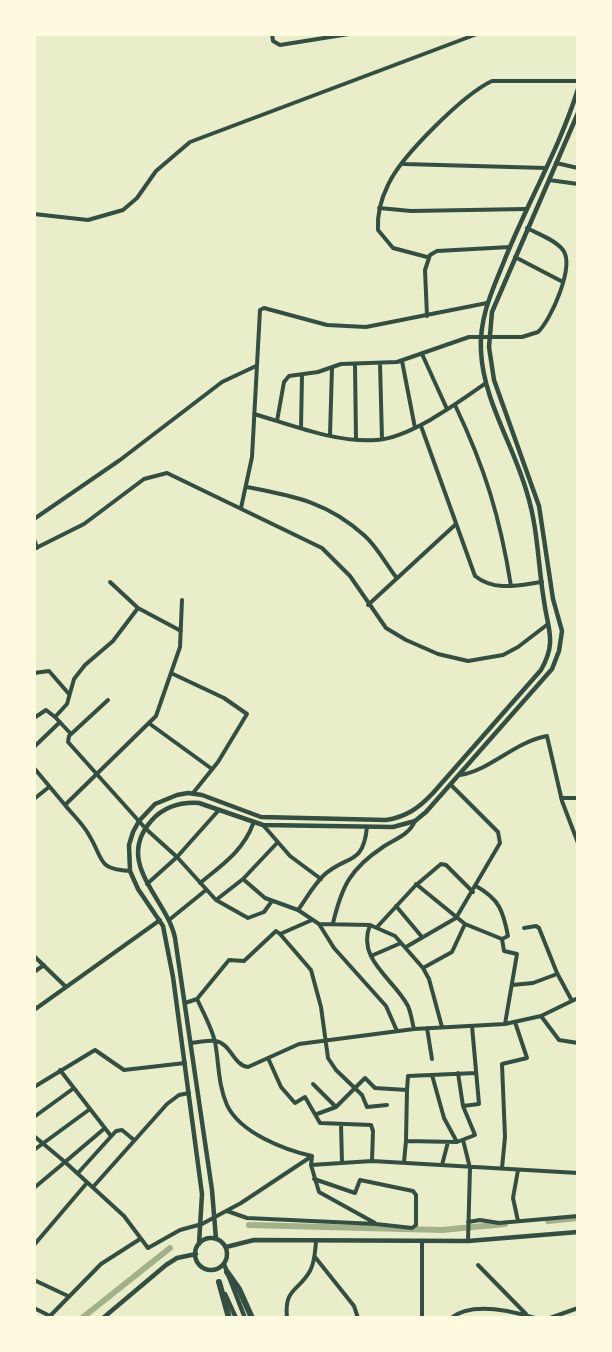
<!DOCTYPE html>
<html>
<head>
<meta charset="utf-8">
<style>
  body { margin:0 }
  #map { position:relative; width:612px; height:1352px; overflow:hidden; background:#e9edc9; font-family:"Golos Text",sans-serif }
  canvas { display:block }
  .frame { position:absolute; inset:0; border:36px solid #fefae0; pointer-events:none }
</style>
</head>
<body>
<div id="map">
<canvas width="612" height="1352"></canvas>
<div class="frame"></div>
</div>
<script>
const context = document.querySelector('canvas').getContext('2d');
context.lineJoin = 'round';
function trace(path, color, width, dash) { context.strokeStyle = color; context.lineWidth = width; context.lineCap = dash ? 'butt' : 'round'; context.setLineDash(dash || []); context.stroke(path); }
trace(new Path2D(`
  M548,1221l30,-3
  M249,1225l193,5 63,-6
  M82,1318l88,-70`), '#a3b18a', 6);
trace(new Path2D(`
  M272,34l1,7 7,4 69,-11
  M556,163l22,5
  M404,164l142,4
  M549,180l29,4
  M379,208l32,3 115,-2
  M34,214l54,6 35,-10 14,-12 19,-27 34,-29 287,-108
  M427,257l-34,-9 -15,-18c-1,-16 3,-31 10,-45 13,-29 76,-91 104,-104h86
  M515,257l48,25
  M427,316l-2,-46 5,-15 7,-4 73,-4
  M422,354l25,55
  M402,361l13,67
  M380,363l2,76
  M355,364l1,75
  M455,405c30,63 45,112 56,181
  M254,414c38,11 82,29 122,26 34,-2 83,-38 110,-57
  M277,421l7,-39 5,-6 29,-4 23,-8 56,-2 72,-25h53l16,-5c13,-12 37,-66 25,-82 -7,-10 -25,-16 -36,-22
  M421,426l54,150c20,16 44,9 67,6
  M301,428l1,-53
  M330,435l2,-67
  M247,487c47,9 81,15 118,49 12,11 21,28 31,41
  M241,508l11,-51 8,-147 4,-2 63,17 39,2 121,-24
  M34,519l86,-59 102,-78 34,-16
  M34,539l3,9
  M34,549l50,-25 60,-45 23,-6 155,75 28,28 36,52 20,12 32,14 30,7 35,-6 15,-8 30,-23
  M110,582l28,26 43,23
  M368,605l88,-81
  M34,673l15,-2 20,23
  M173,674l51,24 23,16 -29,48 -25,31
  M108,700l-39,36 -1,6 78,87 31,28 39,43 27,-21 34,-36
  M34,718l12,-8 9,7
  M150,724l62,45
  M71,734l-16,-17 12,-13 7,-25 11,-14 28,-24 25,-33
  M34,747l26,-25
  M34,768l31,37 91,-89 24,-69 2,-47
  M460,775c31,-5 54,-33 87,-39l15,65 16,42
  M561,798h17
  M34,799l15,-12
  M65,805c8,10 18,19 24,30 15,24 7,34 41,36
  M263,825l27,31 31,23
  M243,879l22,19 33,12 21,14 51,1 25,11 28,32 6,11 13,48
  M200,883c22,-18 43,-32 53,-59
  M147,884l30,-27 41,-46
  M416,884l49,40 37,15
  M476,886c23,13 27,24 32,50l-6,3
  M216,900l32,18 16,-6 8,-11
  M396,906l26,31
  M298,910c8,-11 15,-24 25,-34 23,-22 40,-9 44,-49
  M169,920l37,-30
  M312,920l-32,14 -4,-3 -32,30 -15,-1 -32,39c6,13 15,29 18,43 4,21 3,43 12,63 13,28 58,45 85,51l-1,9 61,-4 206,12
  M333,923c9,-37 17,-54 50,-76 12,-8 26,-12 32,-26
  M319,924l15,24 52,58 11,25
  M370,925c-14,34 24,54 38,81 3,7 4,15 6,23
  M378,926l37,-40 26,-22 5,1 27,27
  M524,928l12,-2 3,2 18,45 14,26
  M280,934l31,36 10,37 7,51 8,12 26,25 5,12 20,-2
  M502,939l2,12 13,3 -12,70
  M406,947l50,-29 44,-75 -2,-11 -47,-47
  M34,956l32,31
  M371,956l30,-13
  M423,968l29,-16 13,-28
  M34,972l10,-7
  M512,985l21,-2 24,-9
  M185,1003l12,-4
  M34,1010l126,-90
  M541,1016l18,24 19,3
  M427,1028l5,31
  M191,1043c7,-1 17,-3 24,-2 16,2 18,24 33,26l51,-23 115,-15 91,-5 36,-8 37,-18
  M268,1058l13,29 14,16 10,-6 15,26 51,2 2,6 -1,30
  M60,1070l51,66
  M432,1075l12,43 13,24
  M313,1084l23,23
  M34,1087l61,-37 29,20 61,-7
  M463,1106l16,-2 -7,-78
  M317,1114l19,-7 29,-29 10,10 32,2 1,-14 68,-3
  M34,1117l40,-29
  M341,1124l1,39
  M105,1128l-40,34 59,54 24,32 32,-18 22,-6 39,-21 71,-47
  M34,1136l31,26 -31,26
  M463,1140l7,28 -2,73
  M406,1141l1,-51
  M34,1150l56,-41
  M404,1162l2,-21 51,1 18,-7 -12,-29 -5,-33
  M311,1165l8,27 56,31
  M442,1165l6,-23
  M502,1168l3,-31 -3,-73 25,-6 -12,-36
  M78,1173l38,-42 6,-1 12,10
  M93,1187l74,-83 12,-9 10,-2
  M227,1211l20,7 129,6 36,4 4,-3v-30l-3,-4 -53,-11 -5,13 -41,-14
  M518,1221l-5,-23 5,-28
  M468,1222l12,-2 19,3 79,-7
  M34,1245l52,-61
  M315,1257l39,49 4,12
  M478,1265l48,49
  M34,1280l34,16
  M34,1308l20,10
  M51,1315l50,-51 39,-25
  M287,1318c-3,-30 11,-26 23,-47 5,-9 5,-20 6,-29
  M422,1318v-77
  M451,1318c21,-17 61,-7 84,0
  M550,1318l28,-10`), '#344e41', 4);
trace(new Path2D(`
  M195 1254a16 16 0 1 1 32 0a16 16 0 1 1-32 0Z
  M216,1239l-4,-49 -37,-252c-8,-40 -62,-75 -23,-118 13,-14 29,-18 47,-17l64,22 130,2 22,-6 11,-9 126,-143 7,-18 3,-20 -9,-32 -14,-93 -45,-126 -5,-33 3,-35 86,-199
  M199,1244l3,-50 -29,-217 -10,-51 -25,-37 -8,-18 -1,-26 4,-13 6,-11 16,-17 22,-9 11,-2 14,2 59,22 125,3c20,-3 33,-12 47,-27l108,-123c16,-28 7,-40 3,-69 -6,-36 -6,-73 -17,-108 -13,-47 -44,-93 -46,-142 -2,-31 10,-58 22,-87 23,-59 56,-114 75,-175
  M226,1247l28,-7 214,1 110,-9
  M224,1264l21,54
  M225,1294l11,24
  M103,1318l63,-53 11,-7 19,-4`), '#344e41', 4.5);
trace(new Path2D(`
  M227,1272l12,17 13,29
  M219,1282l10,36`), '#344e41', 6);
</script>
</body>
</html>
